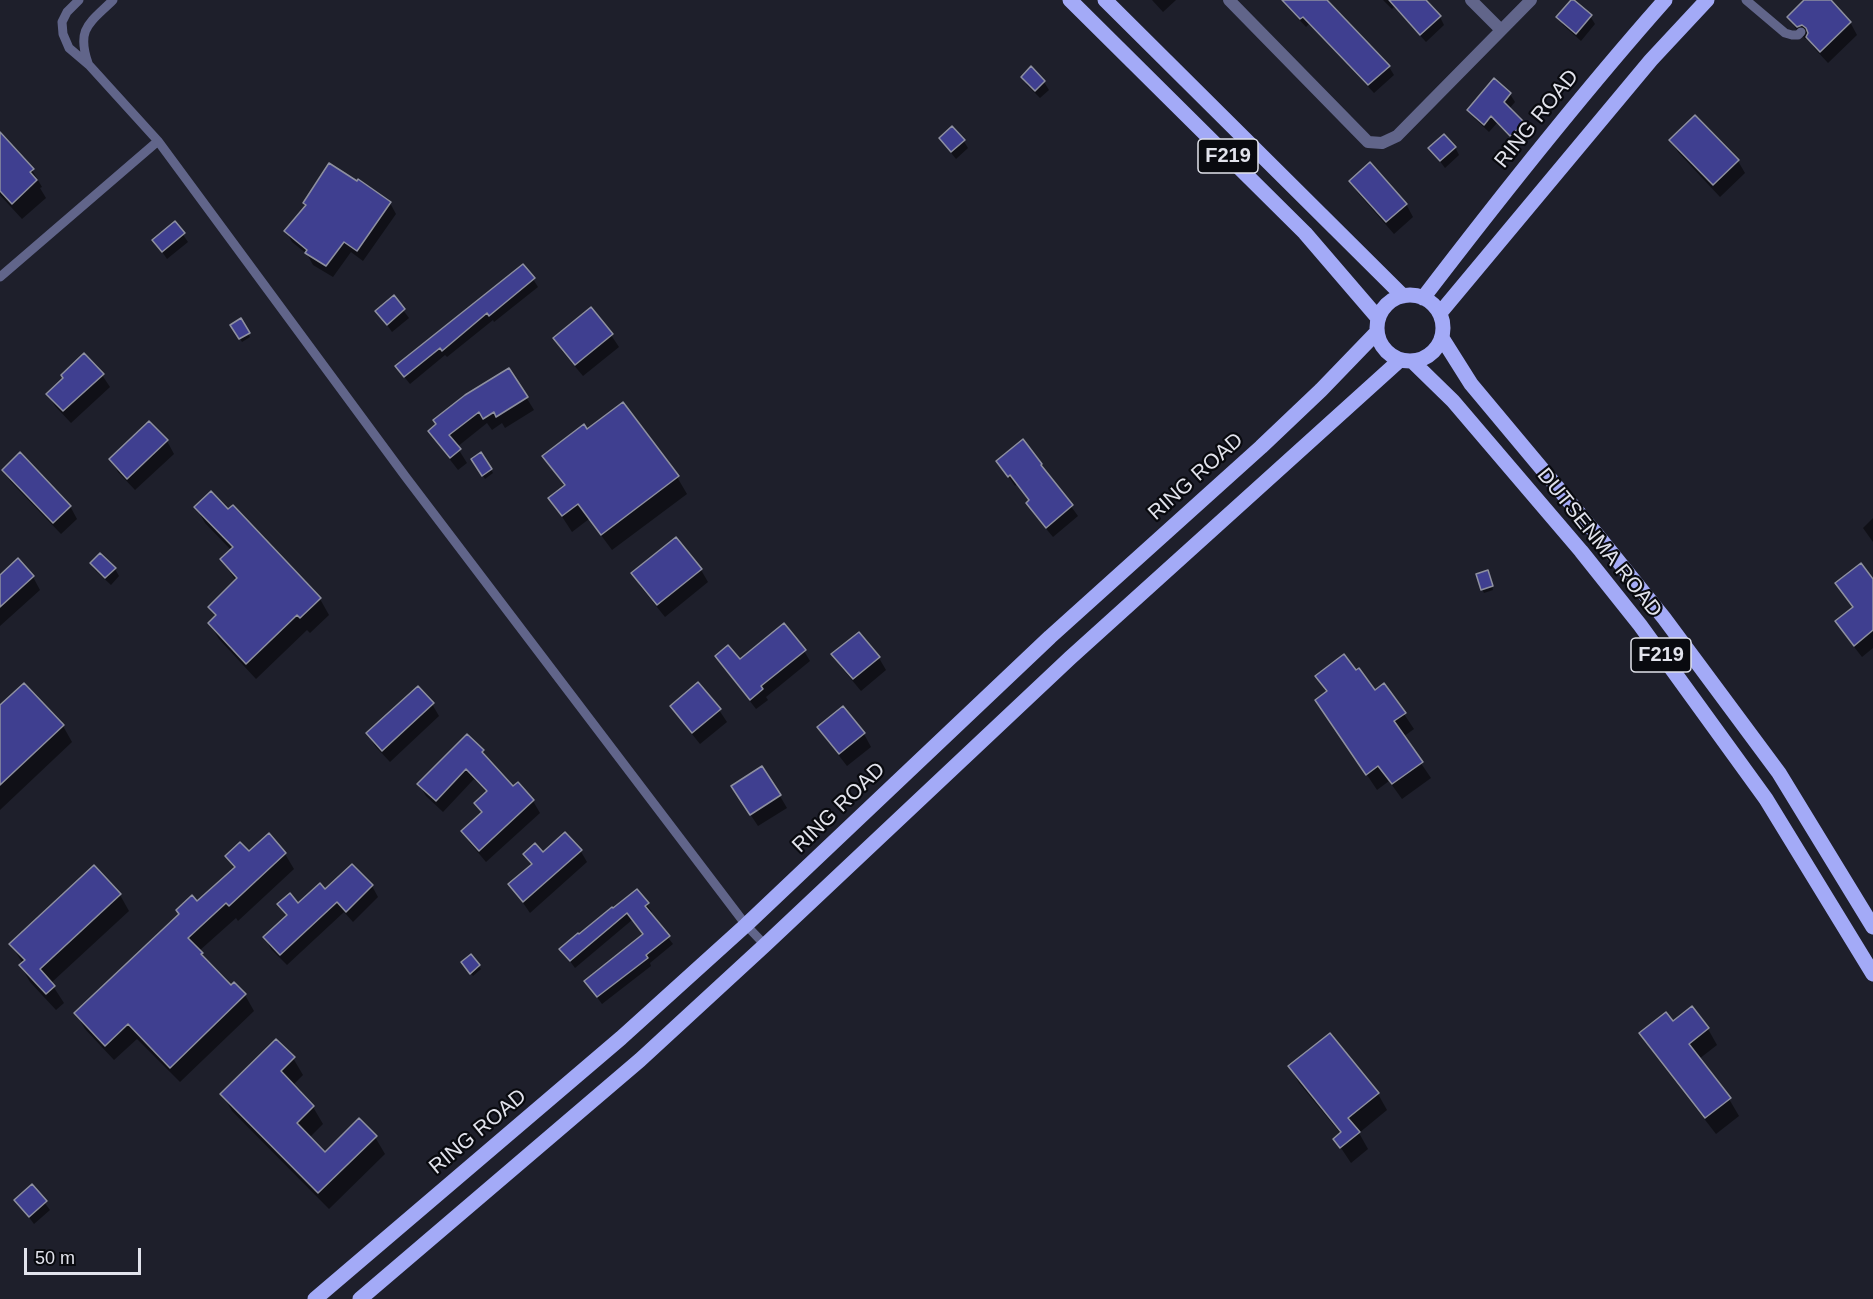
<!DOCTYPE html>
<html>
<head>
<meta charset="utf-8">
<style>
  body { margin:0 }
  #map { position:relative; width:1873px; height:1299px; overflow:hidden; background:#1e1f2b; font-family:Arial,sans-serif }
  canvas { display:block }
  .scale { position:absolute; left:24px; top:1248px; width:117px; height:27px; box-sizing:border-box; border:3px solid #e2e3ec; border-top:0; padding-left:8px; font-size:18px; line-height:21px; white-space:nowrap; color:#e2e3ec; -webkit-text-stroke:4px #090a0f; paint-order:stroke }
</style>
</head>
<body>
<div id="map">
<canvas width="1873" height="1299"></canvas>
<div class="scale">50 m</div>
</div>
<script>
const context = document.querySelector('canvas').getContext('2d');
context.lineJoin = 'round';
function fill(path, color) { context.fillStyle = color; context.fill(path, 'evenodd'); }
function trace(path, color, width, dash) { context.strokeStyle = color; context.lineWidth = width; context.lineCap = dash ? 'butt' : 'round'; context.setLineDash(dash || []); context.stroke(path); }
function label(font, color, halo, rows, align = 'center') {
  context.font = font + ' Arial,sans-serif'; context.lineWidth = 4.5; context.setLineDash([]); context.textBaseline = 'middle'; context.strokeStyle = halo; context.fillStyle = color; for (const [text, x, y, turn = 0] of rows) {
    context.save(); context.translate(x, y); context.rotate((+turn || 0) * Math.PI / 180); context.textAlign = isNaN(turn) ? turn : align; if (halo) context.strokeText(text, 0, 0); context.fillText(text, 0, 0); context.restore();
  }
}
fill(new Path2D(`
  M1152,0h24l-13,12z
  M1281,0h41l67,67 5,8 -20,18 -65,-69 -3,3z
  M1383,0h41l16,17 4,8 -18,17 -32,-35 -2,2z
  M1806,0h23l21,22 7,13 -29,28 -13,-14 -7,-11 -3,1 -9,-10 -7,-12z
  M1590,16l5,8 -14,17 -18,-16 -5,-8z
  M1022,77l22,5 5,8 -9,8 -13,-13z
  M1510,94l5,8 -6,7 14,15 5,8 -13,11 -18,-20 -8,9 -15,-14 -5,-8z
  M0,135l32,35 10,17 -2,1 6,10 -24,21 -22,-24z
  M940,139l23,1 5,8 -12,11z
  M1671,140l67,21 7,12 -25,24 -42,-45z
  M1455,147l4,8 -14,13 -15,-20z
  M1351,181l55,23 7,13 -19,17 -36,-41z
  M304,203h86l6,11 -33,47 -12,-9 -18,25 -20,-12 -6,-11 -15,-12 -6,-11 20,-24z
  M175,223l13,19 -21,17 -13,-19z
  M533,279l5,8 -44,35 -1,-2 -46,37 -2,-2 -35,29 -8,-10 -5,-8z
  M394,298l15,20 -17,14 -15,-21z
  M240,320l10,17 -8,5 -10,-17z
  M611,335l8,12 -36,29 -21,-25 -7,-12z
  M102,375l8,12 -39,36 -16,-17 -7,-12 16,-15z
  M466,397h60l8,13 -29,18 -3,-5 -10,7 -5,-7 -30,24 10,16 -9,7 -21,-27 -7,-12z
  M587,431l90,46 10,17 -75,56 -23,-31 -17,13 -22,-34 15,-11 -21,-31z
  M167,441l7,13 -39,36 -17,-18 -7,-13z
  M481,454l12,19 -8,6 -12,-20z
  M998,461l43,4 37,51 -25,21 -20,-24 -5,-10 2,-2 -13,-17 -2,2z
  M3,470l67,36 7,13 -16,15 -50,-52z
  M196,507l124,92 9,16 -19,18 -3,-3 -51,49 -37,-40 -9,-15 6,-7 -6,-10 26,-26 -14,-21 10,-9 -27,-28z
  M1873,518v24l-10,-14z
  M18,561l15,16 7,13 -40,36v-49z
  M91,564l24,5 4,7 -8,9 -15,-14z
  M701,570l7,12 -43,35 -25,-31 -7,-13z
  M1489,575l4,15 -9,3 -2,-4z
  M1873,581v67l-11,9 -18,-23 -7,-12 17,-13 -17,-25z
  M804,651l6,10 -44,36 2,3 -12,9 -33,-43 -6,-10 23,5z
  M833,654l46,4 7,12 -25,21 -20,-24z
  M1317,677l87,37 10,15 -11,8 28,41 -29,21 -13,-18 -12,9 -60,-90 10,-7z
  M432,704l7,12 -49,46 -15,-16 -7,-12z
  M672,706l47,4 8,12 -27,22 -21,-26z
  M0,707l63,19 9,16 -72,68z
  M843,708l21,26 7,13 -24,19 -21,-27 -7,-12z
  M483,751l7,11 23,27 20,12 7,12 -54,49 -16,-19 -7,-11 19,-18 -6,-10 11,-11 -13,-14 -31,33 -17,-16 -7,-12z
  M780,796l7,12 -29,18 -18,-27z
  M580,850l7,12 -57,51 -20,-29 22,-17 -7,-12z
  M249,853l36,1 9,15 -56,52 -2,-3 -37,33 6,10 26,26 14,8 9,16 -74,71 -43,-43 -23,21 -29,-31 -9,-15 158,-145 -7,-13z
  M94,867l26,28 9,16 -78,72 13,20 -8,7 -26,-28 -9,-16 2,-2 -12,-20z
  M372,886l6,11 -25,25 -9,-10 -57,53 -16,-16 -6,-11 22,-21 -8,-12h19l27,-14z
  M637,891l15,21 -2,2 23,30 -23,19 1,3 -49,38 -17,-23 59,-45 -12,-16 -57,48 -14,-19z
  M470,956l11,13 -8,7 -9,-10z
  M1672,1023l36,6 9,16 -18,14 30,40 10,17 -23,18 -65,-84 -10,-17z
  M1330,1035l48,59 9,16 -28,23 9,16 -17,14 -16,-24 6,-5 -42,-51 -9,-16z
  M293,1058l10,17 -11,11 21,21 10,17 -14,14 16,16 50,-17 10,17 -56,55 -97,-98 -10,-17z
  M32,1186l18,24 -16,14 -18,-24z`), '#0007');
const building = new Path2D(`
  M1282,0h45l63,66 -22,19 -65,-68 -3,2z
  M1389,0h37l15,16 -21,19z
  M1571,0h3l18,15 -16,19 -20,-17z
  M1804,0h27l20,22 -31,30 -14,-15 2,-4 -2,-5 -4,-3 -5,2 -10,-10z
  M1031,66l14,15 -10,10 -14,-14z
  M1494,78l17,15 -7,9 21,21 -15,13 -19,-20 -7,9 -17,-15z
  M1695,115l44,45 -26,25 -44,-45z
  M952,126l13,14 -14,12 -12,-14z
  M0,132l34,37 -4,3 7,8 -25,24 -12,-13z
  M1444,134l12,13 -16,14 -12,-13z
  M1370,162l37,42 -21,18 -37,-41z
  M329,163l28,18 1,-2 33,23 -34,49 -13,-9 -18,24 -21,-13 2,-3 -23,-19 22,-26 -3,-2z
  M175,221l10,12 -23,19 -10,-12z
  M523,264l12,14 -46,38 -2,-3 -45,38 -2,-3 -36,29 -9,-11z
  M394,295l11,14 -18,16 -12,-14z
  M591,307l22,27 -38,31 -22,-27z
  M241,318l9,15 -11,6 -9,-14z
  M84,353l20,21 -41,37 -17,-17 17,-16 -2,-3z
  M509,368l19,29 -32,20 -2,-5 -11,7 -4,-7 -30,23 12,14 -11,9 -22,-27 8,-7 -3,-4 32,-25z
  M623,402l56,74 -78,59 -23,-31 -16,12 -14,-18 17,-13 -23,-29 42,-32 3,5z
  M149,421l19,19 -41,39 -18,-20z
  M1023,439l19,25 -1,1 32,40 -27,23 -20,-25 3,-3 -19,-25 -2,2 -12,-16z
  M20,452l51,54 -18,17 -51,-53z
  M481,452l11,17 -10,7 -11,-17z
  M211,491l17,18 5,-4 88,93 -21,20 -3,-3 -51,49 -38,-41 8,-8 -8,-8 29,-29 -17,-19 13,-12 -39,-40z
  M676,537l26,32 -45,36 -26,-32z
  M100,553l16,15 -11,10 -15,-15z
  M18,558l16,18 -34,31v-32z
  M1861,563l12,16v51l-19,16 -19,-25 18,-14 -18,-24z
  M1488,570l5,16 -12,4 -5,-16z
  M784,623l22,27 -45,36 2,3 -13,11 -35,-44 13,-11 12,14z
  M859,632l21,25 -27,22 -22,-25z
  M1344,654l12,16 3,-2 16,22 9,-7 22,30 -12,8 29,41 -31,22 -14,-18 -12,9 -51,-75 12,-9 -12,-15z
  M698,682l23,27 -29,24 -22,-27z
  M24,683l40,42 -64,60v-80z
  M418,686l16,17 -52,48 -16,-18z
  M843,706l22,27 -26,21 -22,-27z
  M467,734l17,16 -2,2 31,34 5,-4 16,18 -55,51 -18,-20 21,-19 -8,-9 13,-12 -21,-22 -30,32 -19,-17z
  M762,766l19,29 -31,20 -19,-29z
  M565,832l17,18 -59,52 -15,-18 24,-20 -9,-10 12,-11 8,9z
  M269,833l17,20 -57,53 -3,-3 -38,35 15,15 -2,1 30,31 3,-3 12,12 -76,74 -42,-44 -23,22 -31,-33 105,-99 -3,-4 16,-15 5,6 38,-34 -10,-11 15,-14 9,9z
  M352,864l21,21 -27,27 -9,-10 -57,53 -17,-18 24,-22 -10,-11 13,-11 8,10 22,-20 5,6z
  M94,865l27,29 -81,75 15,17 -9,8 -27,-29 6,-5 -16,-16z
  M637,889l12,14 -4,3 25,30 -24,19 2,3 -51,39 -13,-16 59,-47 -16,-21 -57,48 -11,-12 19,-16 1,1 33,-27 1,1z
  M471,954l9,11 -10,9 -9,-12z
  M1692,1006l17,22 -20,16 42,54 -26,20 -66,-85 27,-21 7,9z
  M1330,1033l49,60 -31,25 12,14 -20,16 -7,-9 8,-7 -53,-66z
  M276,1039l19,18 -14,14 33,35 -17,17 28,29 34,-34 18,18 -59,57 -98,-99z
  M32,1184l15,17 -18,16 -15,-17z`);
fill(building, '#3f3f90');
trace(building, '#8e90a0', 1.5);
trace(new Path2D(`
  M79,0l-12,12 -5,10 1,12 6,14 20,17 69,76 247,335 341,449 19,20
  M1746,0l39,33 7,2h6l3,-3
  M88,63c-12,-35 2,-40 25,-63
  M0,277l158,-136`), '#61658a', 9);
trace(new Path2D(`
  M1229,0l139,142 14,1 15,-7 134,-136
  M1471,0l30,30`), '#61658a', 12);
trace(new Path2D(`
  M1070,0l235,233 73,85
  M1105,0l298,296
  M1377 328a33 33 0 1 1 66 0a33 33 0 1 1-66 0Z
  M1423,298c78,-102 157,-202 242,-298
  M1440,313l211,-253 56,-60
  M1442,338l29,46 127,152 66,82 115,155 94,154
  M1413,362l40,39 128,150 59,74 126,174 107,175
  M315,1299l306,-261 125,-113 304,-288 211,-190 60,-57 56,-58
  M360,1299l280,-239 125,-115 305,-287 330,-298`), '#a3aaf7', 15);
for (const [x, y, w] of [
  [1228,156,60],
  [1661,655,60]
]) { const box = new Path2D(); box.roundRect(x - w / 2, y - 17, w, 34, 4.5); context.fillStyle = '#090a0f'; context.fill(box); trace(box, '#e2e3ec', 1.5); }
label('bold 20px', '#e2e3ec', null, [
  ["F219",1228,156],
  ["F219",1661,655]
]);
label('21px', '#e2e3ec', '#090a0f', [
  ["RING ROAD",1537,119,-51],
  ["RING ROAD",1196,477,-42],
  ["DUTSENMA ROAD",1599,543,51],
  ["RING ROAD",839,808,-44],
  ["RING ROAD",478,1132,-40]
]);
</script>
</body>
</html>
